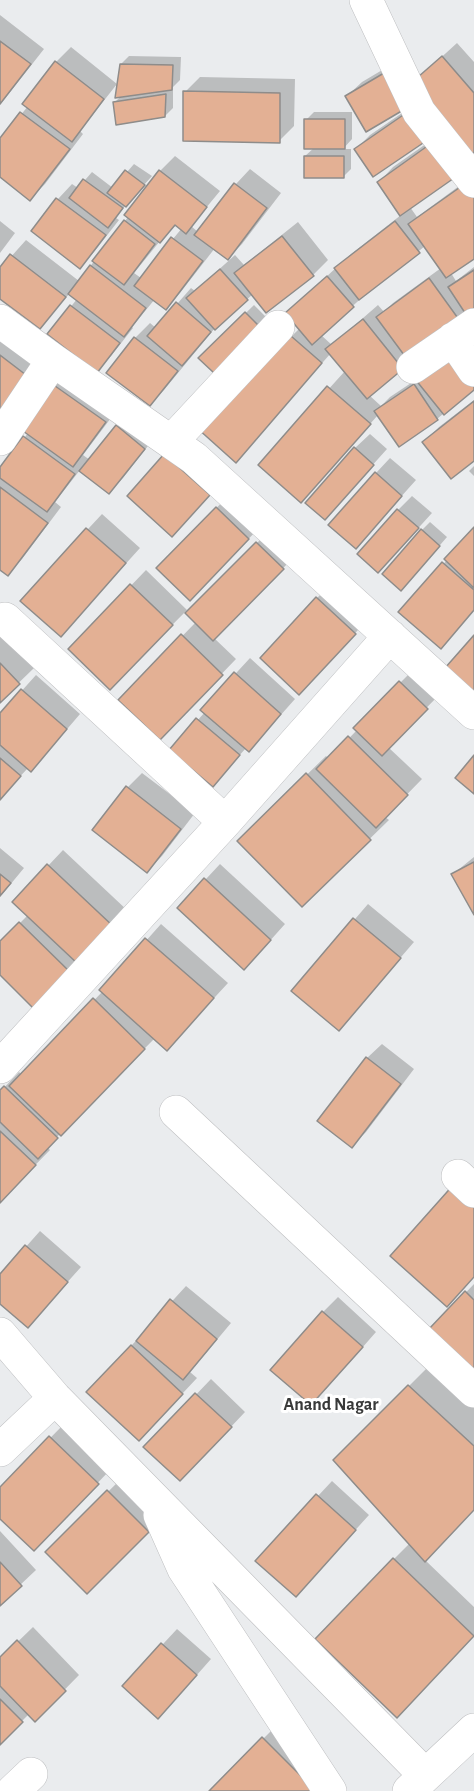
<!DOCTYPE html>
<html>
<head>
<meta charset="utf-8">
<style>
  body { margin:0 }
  canvas { display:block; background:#eaecee }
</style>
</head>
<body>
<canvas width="474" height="1791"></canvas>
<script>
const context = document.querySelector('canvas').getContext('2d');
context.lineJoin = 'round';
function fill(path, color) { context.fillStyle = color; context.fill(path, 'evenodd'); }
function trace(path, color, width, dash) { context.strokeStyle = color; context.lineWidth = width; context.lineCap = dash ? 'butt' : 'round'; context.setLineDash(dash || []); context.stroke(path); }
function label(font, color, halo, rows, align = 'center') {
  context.font = font + ' "Alegreya Sans",sans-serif'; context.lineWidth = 6; context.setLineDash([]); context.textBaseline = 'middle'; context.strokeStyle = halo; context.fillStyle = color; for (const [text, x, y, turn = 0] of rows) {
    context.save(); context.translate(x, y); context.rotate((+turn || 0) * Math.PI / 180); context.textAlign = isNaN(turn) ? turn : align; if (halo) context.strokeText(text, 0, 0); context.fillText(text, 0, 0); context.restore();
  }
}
fill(new Path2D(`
  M0,15l44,34 -44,56z
  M457,43l17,19v88l-64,57 7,10 57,-42v82l-23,16 5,8 18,-14v47l-105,81 12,11 9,-9 27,-18 57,9 -37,31 -59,-4 -63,71 -55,-21 85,-94 -14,-18 -95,108 -37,-33 101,-100 -13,-15 64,-59 50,-39 -22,-33 14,-15 57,-40 -94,22 14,-14 54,-37 -77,-2 15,-14 37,-22 14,23zM425,246l16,22 -48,35 -9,9 -6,-7 -46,40 -11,-10 47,-43z
  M71,47l46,37 -37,47 3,3 -38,50 -15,15 -30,-24v-34l28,-35 28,-44z
  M129,56l52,1 -1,23 -7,7v21l-8,8 -50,-14 7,-7 -1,-31z
  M200,77l95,2 -1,47 -15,15 -94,-49z
  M314,112h38v27l-9,10h8v20l-8,8 -38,-21 10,-9 -9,-27z
  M175,156l45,35 -29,35 7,6 38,-48 14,-15 31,24 -39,51 -14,14 -13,-10 -35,45 -14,15 -11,-9 -23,28 1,1 -22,28 -15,15 -47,-37 28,-35 -7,-6 -30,34 -40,-30v-28l26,-29 53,41 49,-64 32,-46zM177,224l5,4 -41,50 -7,-5 26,-32z
  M134,164l18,12 -26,29 -10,13 3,2 -25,32 -14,15 -47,-36 25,-32 14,-15 6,4 14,-16 21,16z
  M0,221l15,12 -15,20z
  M298,222l30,38 -15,15 -47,36 -13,-17 -38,34 -51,62 -14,14 -15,-66 15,-15 6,5 35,-40 4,3 40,-36 9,10z
  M254,305l13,13 -53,53 -14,-13z
  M0,330l44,33 -44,63z
  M64,367l56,39 -37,49 7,5 27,-34 15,-14 26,21 -35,45 -14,14 -29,-22 -25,32 6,5 -39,52 -15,15 -7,-6v-98l28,-37z
  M474,400v59l-50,-17 15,-15z
  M370,434l17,15 -62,69 30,-70z
  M390,458l26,22 -60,67 20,-74z
  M474,466v10l-5,-5z
  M231,493l32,31 -73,75 -32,-31z
  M412,496l20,17 -40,44 6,-47z
  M102,514l38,34 -65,72 -53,-20z
  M430,522l17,15 -38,44 13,-51z
  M272,528l26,25 -84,85 22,21 -76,79 -40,-38 76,-78 -9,-9z
  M474,530v80l-19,22 -55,-20z
  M146,570l41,40 -77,78 -40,-39z
  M331,584l38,34 -55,60 3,-80z
  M0,634l34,34 -34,33z
  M250,658l45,41 -32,36 -17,13 -33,37 -42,-35 34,-38 -3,-2z
  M415,668l26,25 -53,54 34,32 -37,38 4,3 -87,85 -63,-64 87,-85 3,3 28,-29 -2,-2z
  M36,675l44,39 -35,41 -17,13 -28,30v-83z
  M142,773l53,40 -33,43 -15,15 -19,-84z
  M0,848l24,20 -24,29z
  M63,850l65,61 -93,97 -35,-35v-30l28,-28 -14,-13z
  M474,857v55l-21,-38z
  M220,864l65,60 -26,29 -80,-45z
  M368,904l46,38 -75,87 -46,-38z
  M161,924l67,59 -61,66 -12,-11 -108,109 3,3 -50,51v-109l19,-20 3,3 81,-84 -1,-1z
  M382,1044l32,25 -48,63 -14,14 15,-88z
  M40,1231l41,36 -53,59 -28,-24v-26z
  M474,1284v87l-44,-41z
  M186,1286l45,37 -41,49 7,6 -44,47 -64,-33z
  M338,1297l38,35 -50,57 -3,-77z
  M432,1363l42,39v107l-49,51 49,47v29l-62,65 -18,-142 16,-16 -75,-83z
  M211,1379l34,33 -50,53 -49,-18z
  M65,1423l47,45 -78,81 -34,-32v-28z
  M123,1477l40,40 -76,75 -40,-40z
  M332,1481l37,34 -59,65 -53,-19z
  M0,1531l36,39 -36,34z
  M33,1627l46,48 -44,45 -6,-6 -29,29v-84z
  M177,1629l34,30 -38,43 -49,-16z
  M278,1724l32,67h-99z`), '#0003');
const building = new Path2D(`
  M0,41l31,23 -31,40z
  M442,56l32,37v59l-2,2 -62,-70z
  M55,61l49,38 -32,43 -50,-38z
  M120,64l53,1 -1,25 -57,8z
  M384,73l21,36 -39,23 -21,-36z
  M183,91l97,2v50l-97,-2z
  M166,94l-1,23 -49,8 -3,-23z
  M409,111l20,28 -56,38 -19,-28z
  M20,112l50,37 -40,52 -30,-24v-39z
  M304,119h41v30h-41z
  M433,142l24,34 -57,40 -23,-34z
  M304,156h40v22h-40z
  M125,170l20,15 -19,22 -19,-14z
  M159,170l48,37 -21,27 -11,-9 -15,18 -36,-28z
  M83,179l40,29 -15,20 -39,-30z
  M234,183l33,25 -39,52 -34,-25z
  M466,183l8,10v66l-28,19 -38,-54z
  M56,198l50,37 -26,34 -49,-38z
  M124,220l31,24 -31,41 -32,-24z
  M395,221l25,32 -61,47 -25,-32z
  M282,236l32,40 -48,37 -32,-40z
  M171,237l32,24 -37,49 -32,-24z
  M10,254l56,43 -26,32 -40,-30v-32z
  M90,265l56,43 -22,29 -56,-43z
  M220,269l28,31 -33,30 -29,-32z
  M474,270v46l-5,3 -21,-32z
  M327,276l27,31 -42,38 -27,-32z
  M429,278l31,43 -53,38 -31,-42z
  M176,302l35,30 -29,34 -35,-30z
  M70,305l50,38 -23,30 -50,-39z
  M245,312l15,15 -46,46 -16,-15z
  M363,319l40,50 -36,30 -42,-50z
  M291,336l31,27 -86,100 -39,-35z
  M134,337l44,34 -28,35 -44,-33z
  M451,349l23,31v10l-30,25 -29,-36z
  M0,355l30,23 -30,41z
  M48,381l58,41 -33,45 -57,-41z
  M414,384l24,36 -39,27 -25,-36z
  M327,386l44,38 -70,79 -43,-38z
  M474,401v60l-23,18 -29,-37z
  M116,425l29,24 -36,45 -30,-23z
  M23,436l52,38 -28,38 -47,-34v-11z
  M354,447l20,18 -49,55 -20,-17z
  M164,454l46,41 -38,42 -45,-41z
  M375,472l27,24 -46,53 -28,-24z
  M0,487l48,36 -40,53 -8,-6z
  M216,507l33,32 -59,62 -34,-33z
  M397,509l22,19 -41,45 -21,-19z
  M474,527v61l-30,-29z
  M86,528l40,35 -65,74 -41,-36z
  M421,529l19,17 -39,45 -19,-17z
  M256,542l28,27 -71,72 -28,-28z
  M442,562l32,28v20l-33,39 -43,-37z
  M130,584l43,41 -63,65 -42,-41z
  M316,597l40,37 -57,61 -39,-37z
  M181,634l42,41 -63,65 -42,-40z
  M474,635v59l-29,-26z
  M0,663l20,21 -20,19z
  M234,672l47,42 -32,38 -49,-42z
  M399,681l29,28 -46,47 -29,-28z
  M21,689l46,40 -36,43 -31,-27v-32z
  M196,718l44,37 -27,32 -44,-37z
  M348,736l60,59 -32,33 -60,-59z
  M474,755v39l-19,-16z
  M0,758l21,18 -21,24z
  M306,773l65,67 -69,67 -65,-66z
  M126,786l55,43 -34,44 -55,-43z
  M474,862v53l-23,-41z
  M47,864l67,63 -35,38 -67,-63z
  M0,874l11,9 -11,13z
  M204,878l67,62 -27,30 -67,-62z
  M353,918l48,40 -62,73 -48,-40z
  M19,922l52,51 -36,37 -35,-35v-34z
  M145,938l69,60 -47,53 -68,-61z
  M93,998l52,51 -84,87 -52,-50z
  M366,1057l35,27 -49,64 -35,-27z
  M4,1086l54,52 -20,21 -38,-37v-32z
  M0,1131l36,34 -36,38z
  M455,1183l19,17v77l-27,30 -57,-51z
  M25,1245l43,37 -40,46 -28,-24v-30z
  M465,1291l9,9v73l-46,-43z
  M170,1299l47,40 -34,41 -47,-39z
  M322,1311l41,36 -52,58 -41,-35z
  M131,1345l52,49 -44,47 -53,-49z
  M408,1385l66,61v64l-49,52 -92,-102z
  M195,1393l37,34 -52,54 -37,-34z
  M49,1436l50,48 -65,67 -34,-32v-32z
  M107,1490l42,42 -62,62 -42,-42z
  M316,1494l40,36 -60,67 -41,-36z
  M393,1558l81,78 -77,82 -82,-79z
  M0,1562l22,24 -22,20z
  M17,1640l49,51 -31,31 -35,-36v-29z
  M161,1643l36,32 -39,44 -36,-33z
  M0,1699l23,23 -23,23z
  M262,1737l52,52 -2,2h-103z`);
fill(building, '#e3b094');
trace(building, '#8e8c8a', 1.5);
const street = new Path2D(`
  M366,0l53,112 55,69
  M0,321l53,39 141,98 280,255
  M453,339l21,31
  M413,367l61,-42
  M0,439l53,-79
  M171,442l107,-115
  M5,619l220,203
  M0,1067l225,-245 165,-186
  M176,1112l298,279
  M458,1176l16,15
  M0,1334l55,64 370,377
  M0,1450l55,-52
  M160,1515l24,54 146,222
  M13,1791l18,-17`);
const secondary = new Path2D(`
  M409,1791l65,-61`);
trace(street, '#bebfc1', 34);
trace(secondary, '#bebfc1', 34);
trace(street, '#fff', 33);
trace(secondary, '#fff', 33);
label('bold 18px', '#383939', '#fff', [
  ["Anand Nagar",331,1405]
]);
</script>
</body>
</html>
